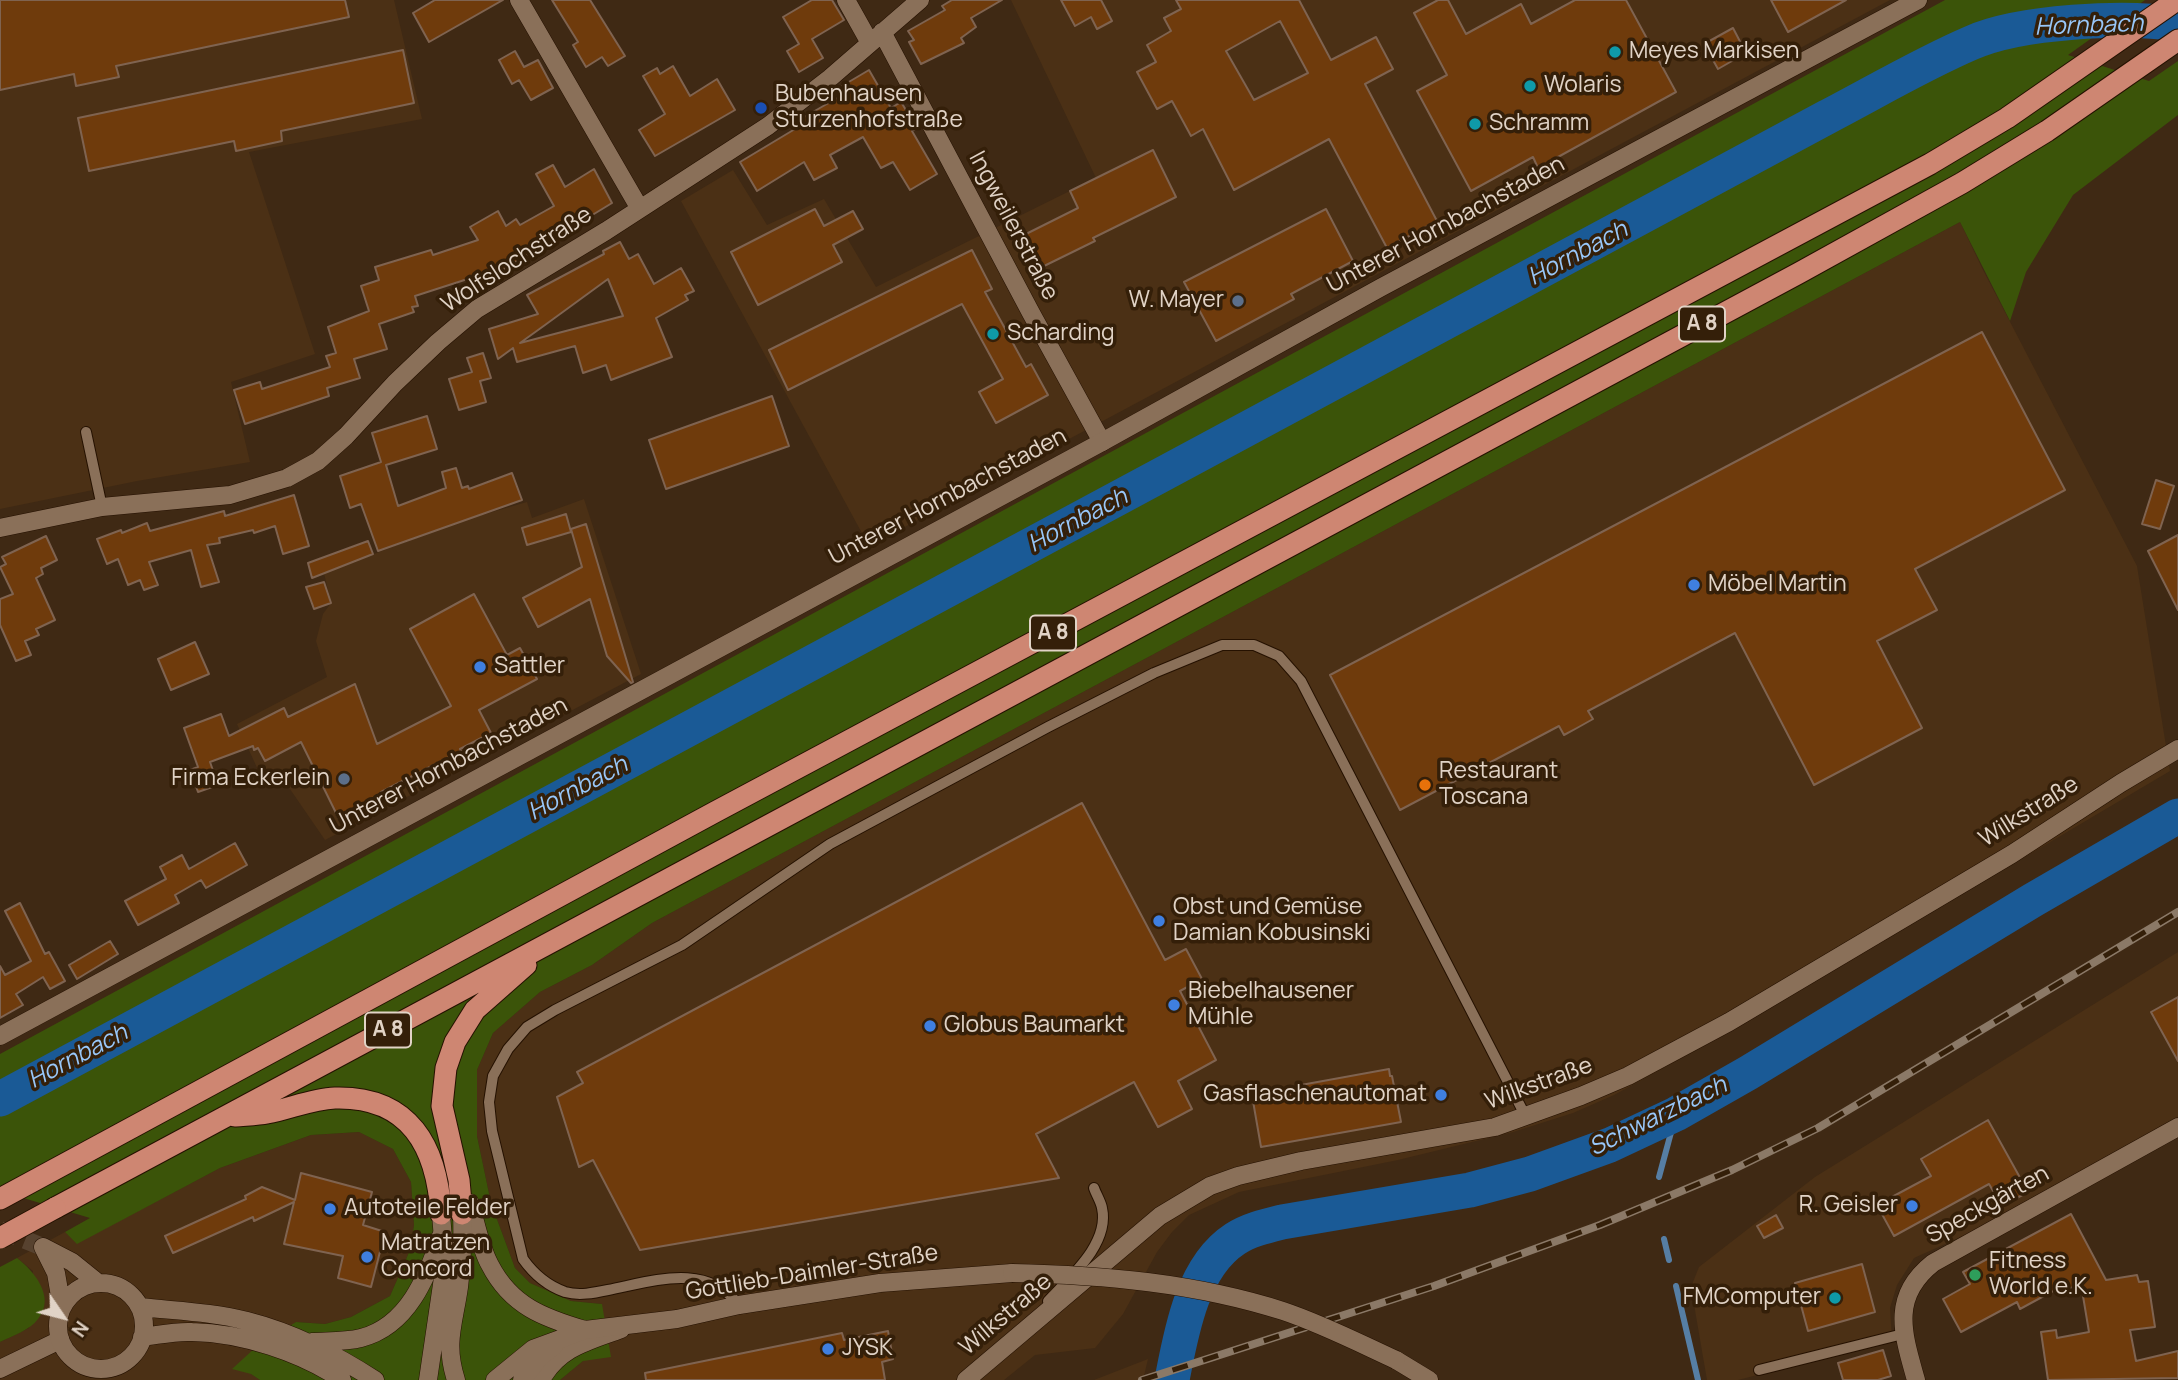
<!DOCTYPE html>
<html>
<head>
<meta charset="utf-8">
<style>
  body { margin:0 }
  #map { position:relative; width:2178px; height:1380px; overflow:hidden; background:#3f2914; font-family:Manrope,sans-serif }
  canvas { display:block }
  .north { position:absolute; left:28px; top:1282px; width:70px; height:70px; -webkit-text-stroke:5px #341f09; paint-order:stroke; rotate:125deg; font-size:19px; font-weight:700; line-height:28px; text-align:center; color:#e1d3c6 }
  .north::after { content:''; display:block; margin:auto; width:24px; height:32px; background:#e1d3c6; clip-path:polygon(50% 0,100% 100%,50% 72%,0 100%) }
</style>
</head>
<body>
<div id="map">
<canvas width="2178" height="1380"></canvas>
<div class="north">N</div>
</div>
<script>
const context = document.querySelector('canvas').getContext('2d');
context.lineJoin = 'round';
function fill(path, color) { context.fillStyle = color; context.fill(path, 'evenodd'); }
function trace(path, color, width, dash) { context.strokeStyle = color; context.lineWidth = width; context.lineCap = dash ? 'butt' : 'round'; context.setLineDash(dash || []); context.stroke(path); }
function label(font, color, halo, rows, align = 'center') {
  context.font = font + ' Manrope,sans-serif'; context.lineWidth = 7; context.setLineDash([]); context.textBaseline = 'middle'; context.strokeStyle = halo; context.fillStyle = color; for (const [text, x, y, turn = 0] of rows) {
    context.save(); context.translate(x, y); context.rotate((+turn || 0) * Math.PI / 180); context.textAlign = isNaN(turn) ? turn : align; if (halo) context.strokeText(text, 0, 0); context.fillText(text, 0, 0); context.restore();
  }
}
fill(new Path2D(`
  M0,0h394l28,119 -173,33 66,202 -84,28 19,80 -113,19 -137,28z
  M1011,0h879l-1021,546 -188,-345 52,-31 34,55 57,-26 52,88 220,-109z
  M1960,222l22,46 155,298 33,205 -439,260 -117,64 -41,18 -60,19 -115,28 -159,32 -50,23 -17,17 -15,20 -34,62 -28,34 -60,7 -31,25h-444l23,-19 19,-57 -31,-3 -41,-18 -15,-15 -24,-65 -14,-67v-66l16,-37 47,-41 52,-27 60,-42z
  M584,499l57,175 -316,166 -44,-64 -22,-4 -22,-48 90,-47 -11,-36 7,-27 8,-11 -7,-30 137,-52 66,-19 5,16z
  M2178,952v165l-182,104 -82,37 -17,27 -7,23 2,32 -154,40h-31l-16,-93 8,-20 116,-90z
  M359,1132l34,17 18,33 3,43 -4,25 -20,46 -39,21 -26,7 -29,-2 -45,52 9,6h-260v-38l29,-14 4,-57 -16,-13 48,-26 12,11 143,-75 91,-33z
  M1148,1359l-5,21h-49z`), '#4b3015');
fill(new Path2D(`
  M1945,0h200l-77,55 81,26 29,-20v54l-105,80 -47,77 -16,49 -50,-99 -1308,701 -60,42 -52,27 -47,41 -16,37v66l14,67 24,65 15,15 41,18 31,3 9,53 -28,4 -23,19h-300l-9,-6 -19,-5 23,-21 41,-26 29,2 26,-7 39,-21 20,-46 4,-25 -3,-43 -18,-33 -34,-17 -48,3 -91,33 -143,76 -12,-12 25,-14 -90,-27v-137z
  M17,1258c17,13 39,39 21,61 -8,11 -26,17 -38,23v-75z`), '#3b5409');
trace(new Path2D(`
  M1659,1177l17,-63
  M1664,1239l5,21
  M1676,1286l22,94`), '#567ea4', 6);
trace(new Path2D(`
  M0,1099l1827,-982c48,-25 95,-53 144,-74 49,-22 154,-27 207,-19
  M1172,1380c9,-47 20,-113 63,-141 14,-9 31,-13 47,-17l188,-32 60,-16 80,-29 66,-31 72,-41 285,-173 145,-84`), '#1a5a96', 35);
const building = new Path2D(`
  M0,0h345l4,17 -233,49 3,11 -43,9 -2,-12 -74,16z
  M435,0h68l-74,42 -16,-29z
  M552,0h38l35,56 -17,10 -6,-9 -16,10 -13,-22 5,-3z
  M812,0h20l12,20 -32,19 11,19 -24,14 -12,-21 12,-7 -16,-27z
  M952,0h50l-31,18 5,9 -15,11 3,5 -43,21 -12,-22 5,-2 -6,-9 37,-21 -3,-4z
  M1061,0h40l11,21 -15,8 -6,-12 -16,9z
  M1176,0h123l32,60 45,-23 17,32 -28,15 72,137 -50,27 -58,-109 -95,51 -31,-61 -12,7 -19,-35 -15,8 -20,-37 19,-10 -9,-17 24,-14 -7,-13 17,-9zM1280,21l28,52 -54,27 -28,-49z
  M1438,0h10l18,34 55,-30 10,20 44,-24h51l50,92 -138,76 -5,-11 -62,34 -54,-100 30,-16 -33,-62z
  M1771,0h75l-58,32z
  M1733,28l13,25 -28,16 -14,-25z
  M403,50l11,53 -133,28 1,10 -46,10 -2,-10 -145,30 -11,-53z
  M515,51l9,16 14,-7 15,28 -22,12 -12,-20 -7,4 -13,-24z
  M673,66l17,30 27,-17 18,31 -80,46 -16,-26 26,-16 -22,-38 14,-8 3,6z
  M869,70l22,38 10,-6 16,26 -5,3 25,43 -27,16 -17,-28 -12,6 -18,-31 -33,18 7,13 -23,12 -10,-18 -47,29 -17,-29 55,-33 -3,-5 47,-27 -1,-1 8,-4 -4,-6z
  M1153,150l23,47 -83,41 2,3 -55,27 -16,-33 54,-27 -8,-17z
  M553,165l12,22 29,-18 18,34 -128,78 -4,-6 -65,21 3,10 -6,1 2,5 -35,12 8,25 -33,10 6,19 -33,10 2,8 -84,28 -11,-34 26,-8 2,7 68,-22 -4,-11 10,-3 -8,-26 41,-16 -8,-25 18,-6 -4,-13 56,-17 2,5 45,-15 -8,-13 28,-16 8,15 10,-7 4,6 34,-19 -18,-32z
  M815,209l9,17 29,-15 10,18 -30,16 9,17 -84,43 -27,-53z
  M1326,209l27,52 -62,33 3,5 -78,42 -32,-59z
  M620,242l9,17 9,-5 16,30 27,-16 13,23 -9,4 3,5 -32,18 16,39 -61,23 -5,-15 -23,8 -8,-27 -58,16 -4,-14 -15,11 -9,-30 49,-15 -11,-19 77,-41 -1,-3zM608,279l15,37 -103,27 25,-18z
  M972,250l20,39 -7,3 41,75 5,-3 17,31 -52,28 -17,-31 24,-13 -41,-75 -174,86 -19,-40z
  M1982,332l83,158 -150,79 22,41 -60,31 45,87 -108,57 -79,-152 -147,78 5,8 -16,9 -13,7 -5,-9 -159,84 -70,-135z
  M483,353l8,25 -11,3 6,21 -27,8 -10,-31 23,-7 -5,-14z
  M772,396l17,50 -123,43 -17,-49z
  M427,416l10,33 -51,16 12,41 48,-18 -4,-16 14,-4 6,20 6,-2 1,3 43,-16 10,27 -144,51 -17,-47 -11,4 -10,-32 41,-14 -9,-29z
  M2156,480l18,6 -14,43 -18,-5z
  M294,495l15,51 -26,8 -8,-28 -21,7 -1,-3 -34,8 1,5 -13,2 12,37 -18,5 -10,-37 -42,12 9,23 -14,5 -4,-10 -12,5 -10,-26 -11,5 -10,-25 24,-9 1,3 25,-10 3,8 74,-20 1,5z
  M566,514l5,18 -44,13 -5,-17z
  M586,524l47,158 -2,1 -24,-27 -17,-57 -52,28 -15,-29 59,-31 -11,-38z
  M2178,535v75l-30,-59z
  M46,536l11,24 -16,8 2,6 -7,4 19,42 -19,9 3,6 -14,6 6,14 -15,6 -16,-36v-26l13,-5 -13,-27 6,-3 -4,-7z
  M368,541l5,13 -61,24 -4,-15z
  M324,582l7,21 -17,6 -8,-22z
  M474,594l33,61 13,-7 17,31 -58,31 12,23 -31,16 1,2 -80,41 3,5 -45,22 -38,-77 -36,19 -7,-13 -4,2 -1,-4 -43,16 8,23 -20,7 -8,-22 8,-3 -14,-39 37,-14 8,22 55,-28 4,9 67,-33 22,60 74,-38 -41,-77z
  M195,642l14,32 -38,16 -13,-31z
  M1082,803l83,157 21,-11 16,30 -22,12 36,69 -38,21 14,28 -34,18 -24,-45 -98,52 23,44 -419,72 -47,-90 -14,7 -22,-70 26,-14 -6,-11z
  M235,843l12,22 -41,23 -5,-8 -26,15 4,8 -41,22 -13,-24 41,-22 -6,-12 22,-12 7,14z
  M20,903l25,51 4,-2 16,29 -15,8 -7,-12 -27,17 7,11 -23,13v-52l5,9 26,-14 -26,-50z
  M110,941l8,13 -41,25 -8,-14z
  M2178,997v64l-27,-49z
  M1389,1069l1,7h2l9,46 -140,25 -8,-46 49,-9 -1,-7z
  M1988,1120l40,72 -26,14 -13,-22 -95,52 -17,-31 54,-29 -10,-17z
  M301,1173l71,19 -9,33 22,7 -14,55 -33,-9 5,-22 -59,-12 10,-42 -40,19 -1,-4 -80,36 -8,-17 81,-37 -1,-3 17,-9 33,13z
  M2071,1214l35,66 31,-5 2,7 9,-1 7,46 -25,3 6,31 42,-10v27l-130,2 -7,-48 15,-2 1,8 32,-6 -8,-48 -13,5 -2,-5 -46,25 -3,-7 -56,30 -18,-33 27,-15 -7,-12z
  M1776,1215l7,13 -19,10 -7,-12z
  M1862,1264l13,48 -67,19 -13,-48z
  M888,1331l5,28 -11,3 3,18h-239l-1,-7 197,-40 2,7z
  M1883,1350l8,26 -13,4h-35l-5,-17z`);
fill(building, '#6f3b0c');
trace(building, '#7f6350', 2);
trace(new Path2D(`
  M0,1230l43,17`), '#57422f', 18, [18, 9]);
const service = new Path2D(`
  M86,432l16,75
  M1048,1301c21,-23 62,-57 54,-93 -1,-6 -6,-14 -8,-20
  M739,1305c-33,-43 -85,-24 -131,-15 -14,3 -29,6 -43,2 -17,-6 -32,-19 -42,-33l-31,-128 -3,-29 4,-26 15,-27 19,-22 28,-17 127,-65 148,-101 218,-117 106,-54 68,-28h32l25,11 22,25 225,436
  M1759,1370l144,-36`);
const minor = new Path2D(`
  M519,0l121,209
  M846,0l24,43
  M882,32l149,281 71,129
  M0,528l102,-21 128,-12 57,-17 31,-17 28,-25 49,-53 43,-41 39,-33 129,-78 162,-105 62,-48 90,-78
  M0,1369l60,-29
  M541,1380c18,-33 48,-39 80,-51
  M966,1380l194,-164 50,-30 28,-10 63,-15 194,-34 86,-31 47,-20 101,-54 283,-168 109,-71 57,-34
  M1916,1380c-13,-46 -26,-83 17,-117l245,-136`);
const tertiary = new Path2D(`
  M0,1036l1102,-594 278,-154 538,-288
  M470,1203c6,20 10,44 20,62 21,41 54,53 95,65
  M43,1247l29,15 26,21
  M43,1247l13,26 6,35
  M58 1326a43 43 0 1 1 86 0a43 43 0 1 1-86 0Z
  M140,1307c35,4 73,5 107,14 47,12 87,33 128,59
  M142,1337c17,-2 33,-6 50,-5 50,1 109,20 150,48
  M312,1342c15,-1 33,0 49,-4 47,-12 66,-61 80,-102
  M1396,1360l33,20
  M495,1380l38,-31 52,-19 92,-11 62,-14 141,-22 132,-10
  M522,1380l18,-23 14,-11`);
const secondary = new Path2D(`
  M428,1380l17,-116 -4,-50
  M456,1380c-12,-37 -2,-57 3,-93 3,-24 4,-48 3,-73`);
const motorway = new Path2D(`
  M235,1116c10,-1 22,-1 32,-3 23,-4 44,-14 68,-15 75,-2 102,49 106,116
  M0,1199l715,-387 1215,-648 77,-46 170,-118
  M55,1208l1744,-935 163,-90 85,-52 131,-91
  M462,1214l-3,-34 -17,-74 4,-38 9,-26 20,-32 51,-45`);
trace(service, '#251100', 12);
trace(minor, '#251100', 19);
trace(tertiary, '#251100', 19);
trace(secondary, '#251100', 19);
trace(motorway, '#251100', 23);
trace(service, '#8a7059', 10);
trace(minor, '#8a7059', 18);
trace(tertiary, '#8a7059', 18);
trace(secondary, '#8a7059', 18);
trace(motorway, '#ce8672', 21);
const rail = new Path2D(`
  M1142,1380l292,-94 166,-61 132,-55 86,-42 360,-216`);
trace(rail, '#8b7967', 8);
trace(rail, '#341f09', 5, [16]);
const tertiaryBridge = new Path2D(`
  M1012,1273c92,2 183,10 271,38 39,13 76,32 113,49`);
const motorwayBridge = new Path2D(`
  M0,1238l55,-30`);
trace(tertiaryBridge, '#251100', 19, []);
trace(motorwayBridge, '#251100', 23, []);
trace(tertiaryBridge, '#8a7059', 18);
trace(motorwayBridge, '#ce8672', 21);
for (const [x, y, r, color] of [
  [1615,52,7,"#0f9aa8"],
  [1530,86,7,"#0f9aa8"],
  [761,108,7,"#1a4fb4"],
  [1475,124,7,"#0f9aa8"],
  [1238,301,7,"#5c6f8a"],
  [993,334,7,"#0f9aa8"],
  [1694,585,7,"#3f7fe0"],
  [480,667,7,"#3f7fe0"],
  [344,779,7,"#5c6f8a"],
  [1425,785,7,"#e8710a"],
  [1159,921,7,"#3f7fe0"],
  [1174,1005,7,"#3f7fe0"],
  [930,1026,7,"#3f7fe0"],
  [1441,1095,7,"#3f7fe0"],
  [1912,1206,7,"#3f7fe0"],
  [330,1209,7,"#3f7fe0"],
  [367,1257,7,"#3f7fe0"],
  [1975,1275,7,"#2e9e5b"],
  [1835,1298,7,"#0f9aa8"],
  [828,1349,7,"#3f7fe0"]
]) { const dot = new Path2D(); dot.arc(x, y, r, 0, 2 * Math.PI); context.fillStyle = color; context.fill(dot); trace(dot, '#341f09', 2.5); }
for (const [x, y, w] of [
  [1702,324,46],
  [1053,633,46],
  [388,1030,46]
]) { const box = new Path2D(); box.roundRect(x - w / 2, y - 17.5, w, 35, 5); context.fillStyle = '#341f09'; context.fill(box); trace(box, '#e1d3c6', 2); }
label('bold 21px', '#e1d3c6', null, [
  ["A 8",1702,324],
  ["A 8",1053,633],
  ["A 8",388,1030]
]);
label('23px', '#e1d3c6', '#341f09', [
  ["Meyes Markisen",1629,52],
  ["Wolaris",1544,86],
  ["Bubenhausen",775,95],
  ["Sturzenhofstraße",775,121],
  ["Schramm",1489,124],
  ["W. Mayer",1224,301,"right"],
  ["Scharding",1007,334],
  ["Möbel Martin",1708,585],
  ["Sattler",494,667],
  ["Restaurant",1439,772],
  ["Toscana",1439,798],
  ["Firma Eckerlein",330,779,"right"],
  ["Obst und Gemüse",1173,908],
  ["Damian Kobusinski",1173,934],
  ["Biebelhausener",1188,992],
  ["Mühle",1188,1018],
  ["Globus Baumarkt",944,1026],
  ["Gasflaschenautomat",1427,1095,"right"],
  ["R. Geisler",1898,1206,"right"],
  ["Autoteile Felder",344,1209],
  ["Matratzen",381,1244],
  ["Concord",381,1270],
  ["Fitness",1989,1262],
  ["World e.K.",1989,1288],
  ["FMComputer",1821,1298,"right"],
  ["JYSK",842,1349]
], 'left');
label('23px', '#e1d3c6', '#341f09', [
  ["Unterer Hornbachstaden",1446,225,-28],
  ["Ingweilerstraße",1013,226,62],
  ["Wolfslochstraße",517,260,-33],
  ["Unterer Hornbachstaden",948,497,-28],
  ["Unterer Hornbachstaden",449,766,-28],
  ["Wilkstraße",2029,812,-32],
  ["Wilkstraße",1539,1084,-20],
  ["Speckgärten",1988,1205,-29],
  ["Gottlieb-Daimler-Straße",812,1273,-9],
  ["Wilkstraße",1006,1315,-40]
]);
label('italic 24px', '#98c7f9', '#341f09', [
  ["Hornbach",2089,26,-2],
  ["Hornbach",1578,254,-28],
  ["Hornbach",1078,521,-28],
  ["Hornbach",578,789,-28],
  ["Hornbach",78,1057,-28],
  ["Schwarzbach",1658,1117,-26]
]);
</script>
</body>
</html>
